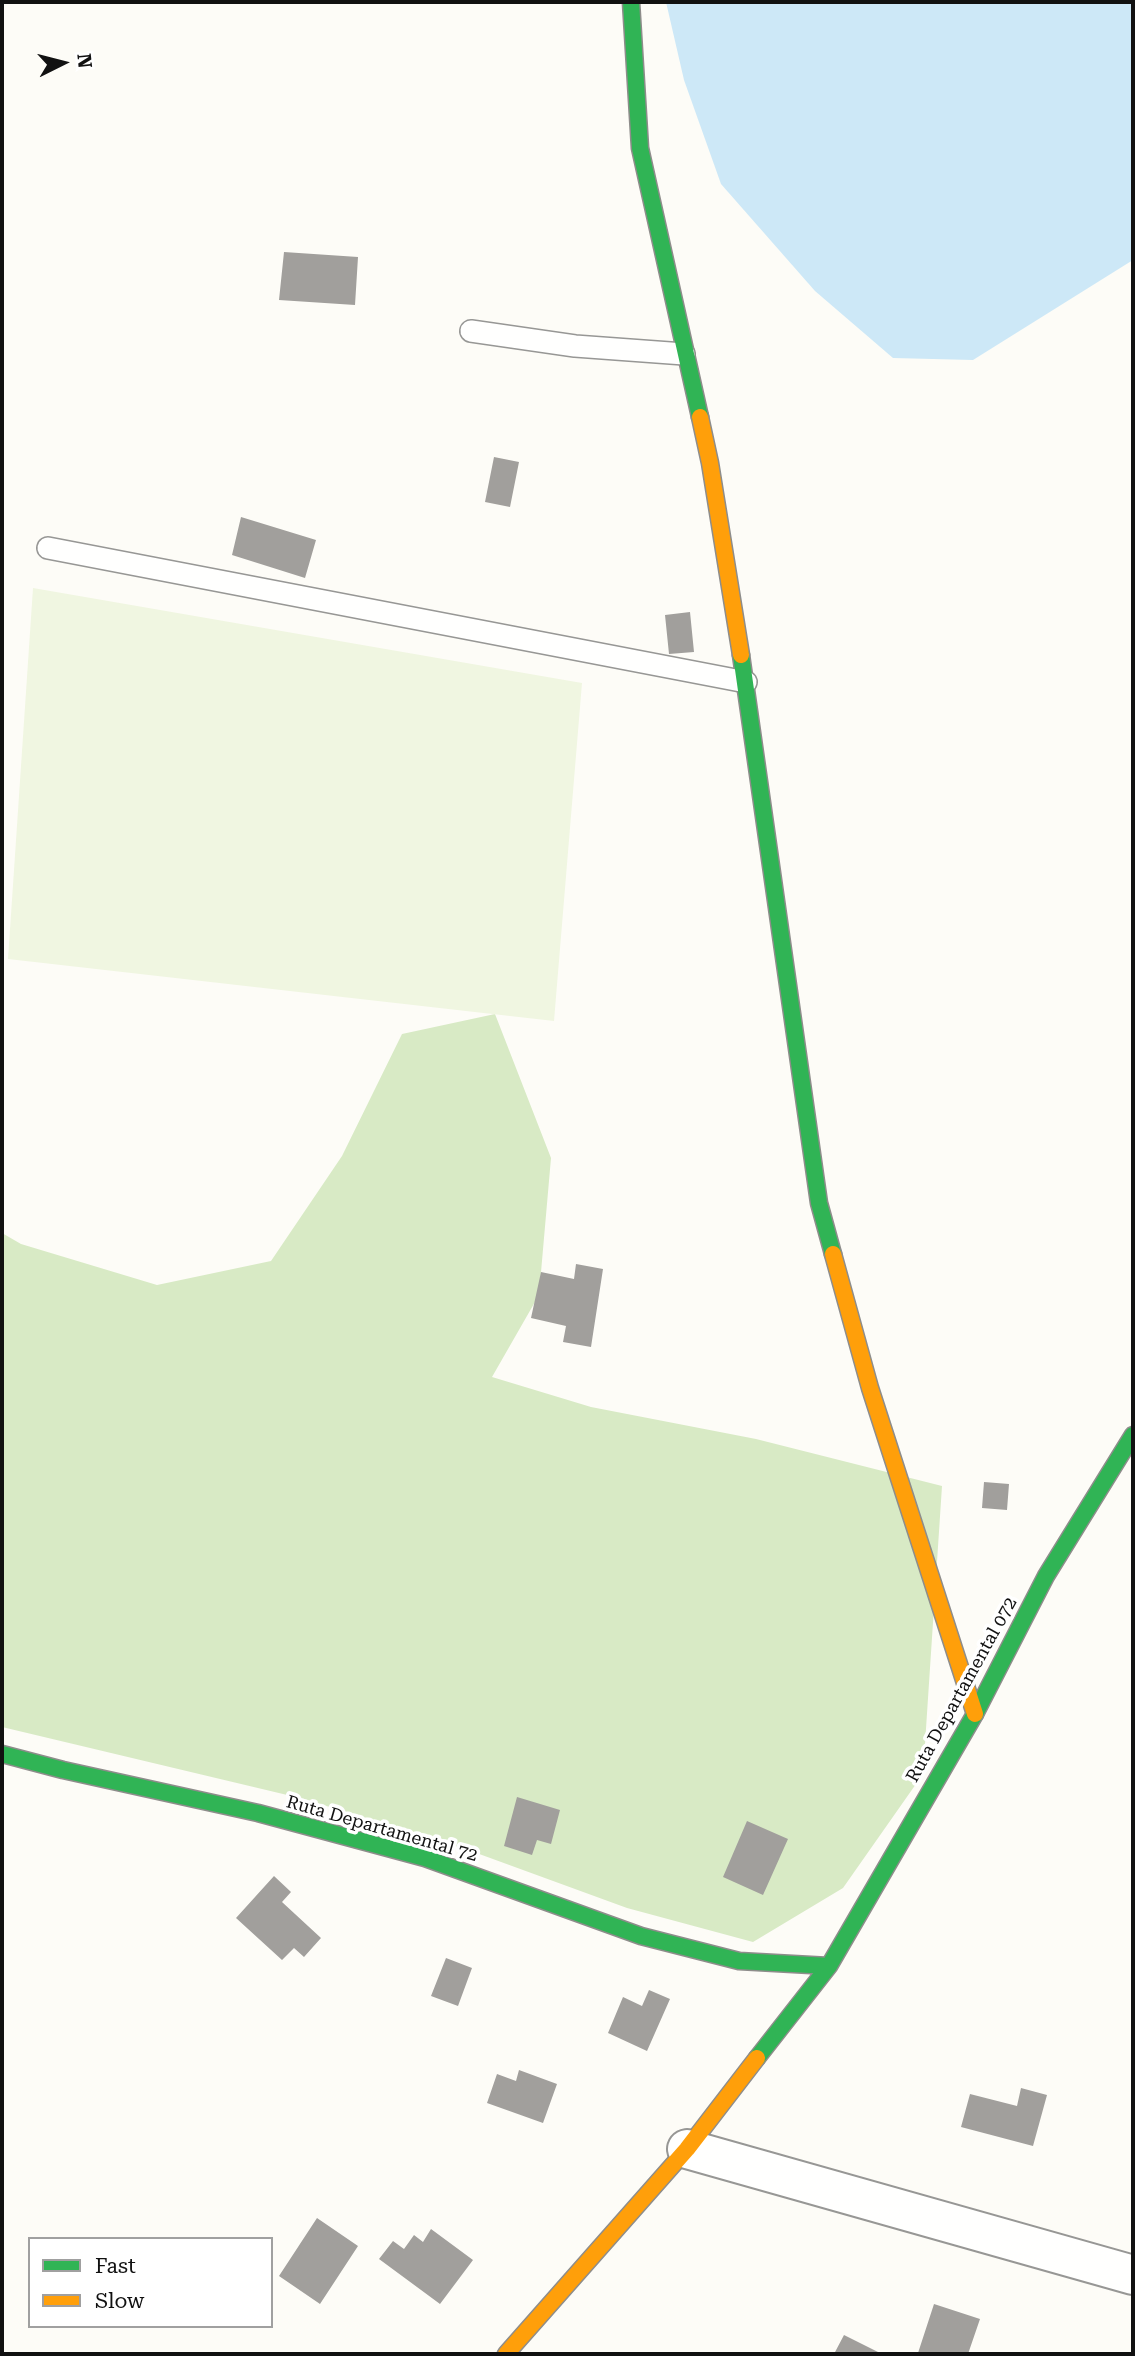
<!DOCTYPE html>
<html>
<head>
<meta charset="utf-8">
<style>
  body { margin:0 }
  #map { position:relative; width:1135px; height:2356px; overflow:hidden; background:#fdfcf7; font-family:"Roboto Serif",serif }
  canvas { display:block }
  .frame { position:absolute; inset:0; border:4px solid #111; pointer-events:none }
  .legend { position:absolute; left:28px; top:2237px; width:245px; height:91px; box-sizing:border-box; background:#fff; border:2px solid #a0a0a0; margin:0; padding:9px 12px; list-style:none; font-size:21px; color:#111 }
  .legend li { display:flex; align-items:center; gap:14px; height:35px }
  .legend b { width:35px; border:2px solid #a0a0a0 }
  .north { position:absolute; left:28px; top:28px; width:70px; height:70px; -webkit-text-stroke:5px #fff; paint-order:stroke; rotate:84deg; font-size:19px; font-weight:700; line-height:28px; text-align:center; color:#111 }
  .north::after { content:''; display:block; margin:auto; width:24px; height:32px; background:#111; clip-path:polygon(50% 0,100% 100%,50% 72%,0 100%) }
</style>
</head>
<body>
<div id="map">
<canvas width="1135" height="2356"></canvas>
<div class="frame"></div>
<ul class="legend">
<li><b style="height:9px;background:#30b455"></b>Fast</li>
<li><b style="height:9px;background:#ff9f0a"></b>Slow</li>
</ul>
<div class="north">N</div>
</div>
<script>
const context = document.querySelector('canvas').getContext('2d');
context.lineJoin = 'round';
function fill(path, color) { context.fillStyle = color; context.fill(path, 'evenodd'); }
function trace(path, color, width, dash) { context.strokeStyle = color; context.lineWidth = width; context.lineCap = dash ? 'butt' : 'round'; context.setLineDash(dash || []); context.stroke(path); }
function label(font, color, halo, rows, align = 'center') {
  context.font = font + ' "Roboto Serif",serif'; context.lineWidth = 7; context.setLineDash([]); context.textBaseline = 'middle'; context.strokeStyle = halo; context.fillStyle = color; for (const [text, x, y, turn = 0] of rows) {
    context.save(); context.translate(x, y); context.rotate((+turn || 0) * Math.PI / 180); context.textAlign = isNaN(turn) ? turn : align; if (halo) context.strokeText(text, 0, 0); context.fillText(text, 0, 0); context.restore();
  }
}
fill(new Path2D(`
  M495,1014l56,144 -12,137 -47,82 99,30 165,32 186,47 -19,288 -80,114 -90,54 -126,-34 -156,-57 -167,-52 -302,-72v-494l19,11 136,41 114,-24 71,-105 60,-122z`), '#d8eac5');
fill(new Path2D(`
  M33,588l549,95 -28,338 -546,-62z`), '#f0f6e1');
fill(new Path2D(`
  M666,2h467v258l-160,100 -80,-2 -78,-67 -94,-107 -37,-104z`), '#cde8f7');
fill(new Path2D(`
  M284,252l74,5 -3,48 -76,-5z
  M494,457l25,5 -9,45 -25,-5z
  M241,517l75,23 -11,38 -73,-23z
  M690,612l4,40 -25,2 -4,-39z
  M576,1264l27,5 -12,78 -28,-5 3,-16 -35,-8 10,-46 33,7z
  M984,1482l25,2 -2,26 -25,-2z
  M517,1797l43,13 -9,34 -14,-4 -5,15 -28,-9z
  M747,1821l41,18 -25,56 -40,-18z
  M274,1876l17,16 -9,10 39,36 -17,19 -10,-9 -12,12 -46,-42z
  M446,1958l26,10 -14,38 -27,-10z
  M649,1990l21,9 -23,52 -39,-18 15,-36 19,9z
  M519,2070l38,14 -14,39 -56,-20 10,-29 19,7z
  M1021,2088l26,7 -14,51 -72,-19 9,-33 47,12z
  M317,2218l41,28 -38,58 -41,-28z
  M431,2229l42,31 -33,44 -61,-45 14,-18 11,8 10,-14 9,7z
  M934,2304l46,15 -12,35 -50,-1z
  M844,2335l38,19h-48z`), '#a19f9c');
const lane = new Path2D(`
  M471,331l104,15 109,8
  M48,548l698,134`);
const street = new Path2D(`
  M687,2149l446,126`);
const fast = new Path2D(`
  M631,2l9,146 60,269
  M741,655l78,548 14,51
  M2,1754l61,16 195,43 167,45 216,78 98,25 90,5
  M757,2058l72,-92 146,-252 71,-138 87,-141`);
const slow = new Path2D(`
  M700,417l10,46 31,192
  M833,1254l37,134 105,326
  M506,2354l181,-205 70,-91`);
trace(lane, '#979795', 24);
trace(street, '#979795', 42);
trace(fast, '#8e8d8b', 19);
trace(slow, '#8e8d8b', 19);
trace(lane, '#fffffe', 21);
trace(street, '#fffffe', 38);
trace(fast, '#30b455', 16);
trace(slow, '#ff9f0a', 16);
label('18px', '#111', '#fff', [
  ["Ruta Departamental 072",962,1690,-61],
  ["Ruta Departamental 72",382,1829,16]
]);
</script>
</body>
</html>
